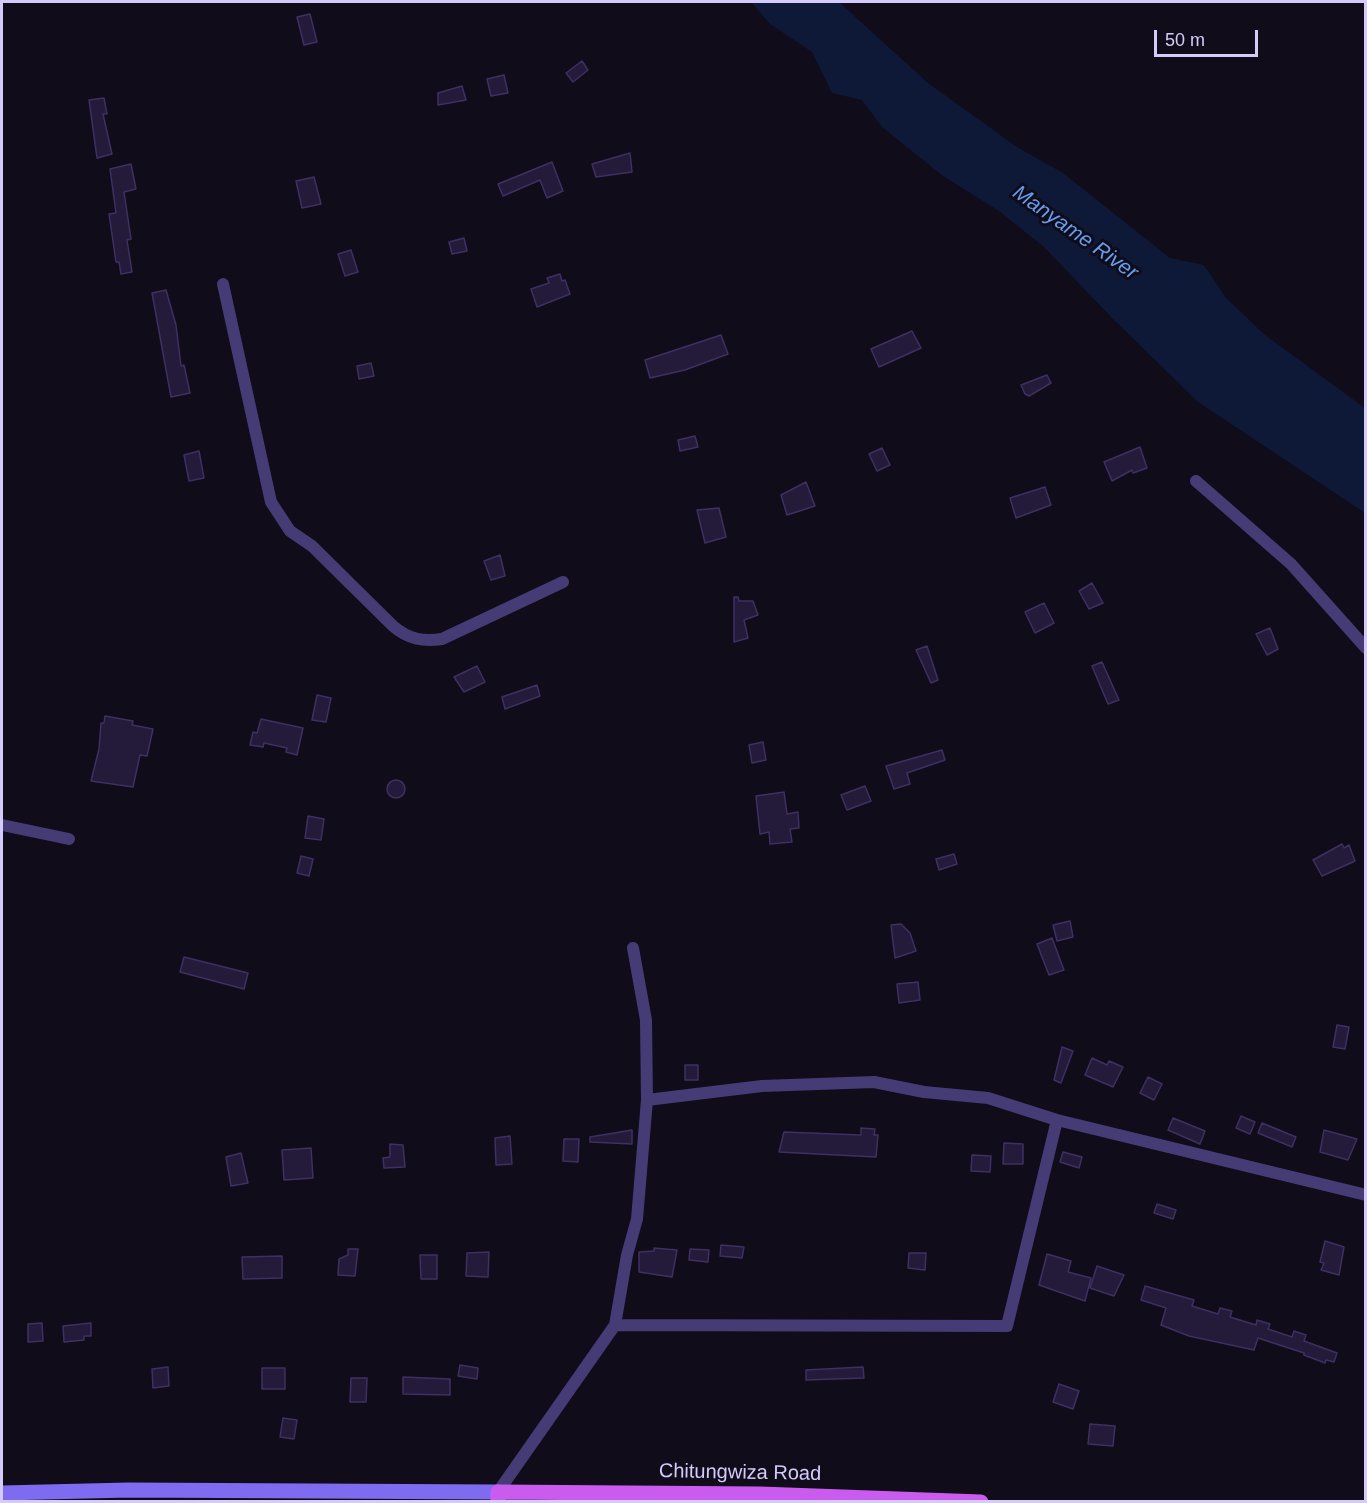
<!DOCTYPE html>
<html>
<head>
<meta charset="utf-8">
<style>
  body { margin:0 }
  #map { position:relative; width:1367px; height:1503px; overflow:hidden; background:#100c1a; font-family:Helvetica,sans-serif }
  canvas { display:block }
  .frame { position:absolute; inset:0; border:3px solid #d5cbfa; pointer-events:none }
  .scale { position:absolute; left:1154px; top:30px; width:104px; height:27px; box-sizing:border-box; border:3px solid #d5cbfa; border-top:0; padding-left:8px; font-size:18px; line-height:21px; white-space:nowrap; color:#d5cbfa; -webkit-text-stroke:4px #100c1a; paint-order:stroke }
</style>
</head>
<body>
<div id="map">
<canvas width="1367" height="1503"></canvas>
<div class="frame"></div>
<div class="scale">50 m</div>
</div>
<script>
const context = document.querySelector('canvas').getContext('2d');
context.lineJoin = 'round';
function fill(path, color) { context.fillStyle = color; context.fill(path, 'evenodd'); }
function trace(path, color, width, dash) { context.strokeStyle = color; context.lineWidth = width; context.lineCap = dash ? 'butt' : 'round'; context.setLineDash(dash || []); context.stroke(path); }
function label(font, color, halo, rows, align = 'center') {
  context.font = font + ' Helvetica,sans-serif'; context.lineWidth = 6; context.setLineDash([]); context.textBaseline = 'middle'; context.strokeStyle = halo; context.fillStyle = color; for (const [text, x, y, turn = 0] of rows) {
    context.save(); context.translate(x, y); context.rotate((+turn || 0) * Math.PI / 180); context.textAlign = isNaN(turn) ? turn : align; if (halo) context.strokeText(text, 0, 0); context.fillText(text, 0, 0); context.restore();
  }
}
fill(new Path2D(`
  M751,2h88l89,81 89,64 46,26 107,85 34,7 22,33 39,37 100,73v105l-167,-111 -85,-83 -69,-72 -45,-36 -56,-35 -61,-49 -20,-27 -30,-7 -20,-41 -42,-28z`), '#0e1937');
const building = new Path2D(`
  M310,14l7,28 -13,3 -7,-28z
  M582,61l6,9 -15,12 -7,-9z
  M504,75l4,18 -17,3 -4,-17z
  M462,86l4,14 -28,5v-12z
  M104,98l3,16h-4l9,40 -15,4 -8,-58z
  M630,153l2,19 -36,5 -4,-13z
  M552,162l11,29 -16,7 -7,-18 -37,16 -5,-12z
  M131,164l5,25 -12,3 7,47 -4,1 5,32 -11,2 -2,-12h-3l-7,-48 7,-1 -6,-44z
  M314,177l7,27 -19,4 -6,-27z
  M464,238l3,13 -15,3 -3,-12z
  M351,250l7,22 -13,4 -7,-22z
  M560,274l2,7 3,-1 5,14 -33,13 -6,-18 18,-6 -2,-5z
  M166,290l10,35 5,41 3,-1 6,28 -19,4 -19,-104z
  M912,331l9,17 -42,19 -8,-18z
  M721,335l7,19 -43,16 -35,8 -5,-18z
  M371,363l3,13 -15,3 -2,-13z
  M1047,375l4,8 -22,13 -4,-2 -4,-9z
  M695,436l3,11 -18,4 -2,-11z
  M1140,447l7,21 -14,5 -1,-3 -20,11 -8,-19z
  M882,448l8,17 -13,6 -8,-17z
  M199,451l5,27 -15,3 -5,-26z
  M806,482l9,24 -28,9 -6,-20z
  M1045,487l6,18 -35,13 -6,-20z
  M719,508l7,29 -21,6 -8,-33z
  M500,555l5,21 -14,4 -7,-19z
  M1092,583l11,20 -14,6 -10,-18z
  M734,597h4l1,4h14l5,14 -14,5 4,18 -14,4z
  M1044,603l10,20 -19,10 -10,-21z
  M1270,628l8,21 -11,6 -11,-21z
  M927,646l11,34 -7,3 -15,-33z
  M1102,662l17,38 -11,4 -16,-38z
  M477,666l8,16 -21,10 -10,-15z
  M537,685l3,11 -35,13 -3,-12z
  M317,695l14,3 -5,24 -14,-2z
  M105,716l28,5 -1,4 21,4 -6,27 -7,-1 -7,32 -42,-6 8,-32 2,-26h3z
  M261,719l42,9 -6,27 -11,-3 1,-4 -23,-5 -1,4 -13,-2 3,-13 4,1z
  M763,742l3,18 -14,3 -3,-18z
  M942,750l3,10 -38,13 3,11 -16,5 -8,-23z
  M387 789a9 9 0 1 1 18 0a9 9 0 1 1-18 0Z
  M865,786l6,15 -24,9 -6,-15z
  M784,792l3,22 11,-2 1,16 -9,1 2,13 -22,2 -1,-12 -9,2 -4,-38z
  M308,816l16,3 -3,21 -16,-2z
  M1342,844l2,4 5,-3 6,16 -33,15 -9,-16z
  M954,854l3,10 -18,6 -3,-11z
  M301,856l12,3 -4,17 -12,-3z
  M1070,921l3,16 -16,4 -4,-16z
  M901,924l9,9 6,18 -21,7 -4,-33z
  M1052,938l12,32 -15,5 -12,-31z
  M184,957l64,16 -4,16 -64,-17z
  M918,982l2,18 -21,3 -2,-19z
  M1337,1025l12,2 -4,22 -12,-2z
  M1062,1047l11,4 -12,32 -7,-3z
  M1092,1058l15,7 2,-4 14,6 -10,20 -28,-12z
  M685,1065h13v15h-13z
  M1148,1077l14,7 -8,16 -14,-7z
  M1241,1116l14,6 -5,12 -14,-6z
  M1173,1118l32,13 -5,13 -32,-14z
  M1262,1123l34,14 -4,10 -34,-14z
  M861,1128l14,1 -1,6h4l-2,22 -97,-5 5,-20 77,3z
  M632,1130v14l-42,-2v-5z
  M1324,1130l33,9 -9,21 -28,-8z
  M510,1136l2,28 -16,1 -1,-27z
  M564,1139h15l-1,23 -15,-1z
  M1004,1143l19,1v20h-20z
  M390,1144l13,1 2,22 -21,1 -1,-10 7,-1z
  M311,1148l2,30 -29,2 -2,-30z
  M1063,1152l19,5 -3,11 -19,-6z
  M241,1153l7,30 -17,3 -5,-29z
  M972,1155l19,1 -1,16 -19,-1z
  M1157,1204l19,6 -3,9 -19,-6z
  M1325,1241l19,6 -5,28 -18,-5 3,-7 -4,-1z
  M721,1245l23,2 -2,11 -22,-2z
  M654,1248l23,2 -5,27 -33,-5v-20l15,-1z
  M348,1249h10l-3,27 -17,-1 1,-16 9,-4z
  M690,1249l19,1 -1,12 -19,-2z
  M489,1252l-1,25 -22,-1 1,-23z
  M909,1253h17l-1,17 -17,-2z
  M1047,1254l24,7 -3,11 23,6 -6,23 -46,-16z
  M420,1255h17v24h-16z
  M282,1256v22l-39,1 -1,-22z
  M1097,1266l27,9 -10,21 -24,-8z
  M1145,1286l49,14 -2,6 26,8 2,-6 12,3 -2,6 26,8 1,-5 13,4 -2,5 24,8 2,-6 12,4 -2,6 33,12 -3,9 -8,-2 -1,3 -21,-8v-2l-46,-15 -4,12 -65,-14 -28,-11 5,-17 -25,-8z
  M42,1323l1,18 -15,1v-18z
  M91,1323v13h-7v4l-20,2 -1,-16z
  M460,1365l18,3 -1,11 -19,-3z
  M168,1367l1,19 -16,2 -1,-19z
  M863,1367l1,11 -58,2v-10z
  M262,1368h23v21h-23z
  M403,1377l47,2v16l-47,-1z
  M351,1378h16l-1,24h-16z
  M1059,1384l20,7 -6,18 -20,-7z
  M283,1418l14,2 -3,19 -14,-2z
  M1090,1424l25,2 -2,20 -25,-2z`);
fill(building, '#241a39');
trace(building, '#3f2f63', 1.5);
trace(new Path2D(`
  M223,284l48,218 19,29 22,15 81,80c15,13 30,16 49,13l121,-57
  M1196,481l95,83 75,84
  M2,825l67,14
  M647,1100l115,-14 112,-4 50,10 64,6 69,22 309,75
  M615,1325l392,1 50,-206
  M498,1492l117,-167 12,-70 10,-36 10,-119 -1,-80 -13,-72`), '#453c75', 12);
trace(new Path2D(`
  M2,1493l127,-3 369,2`), '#7e6bf0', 15);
trace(new Path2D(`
  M498,1502v-10l262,2 221,8`), '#c95cef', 15);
label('20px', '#d5cbfa', '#100c1a', [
  ["Chitungwiza Road",740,1473,1]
]);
label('italic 21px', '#639ef0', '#100c1a', [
  ["Manyame River",1075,233,35]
]);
</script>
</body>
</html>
